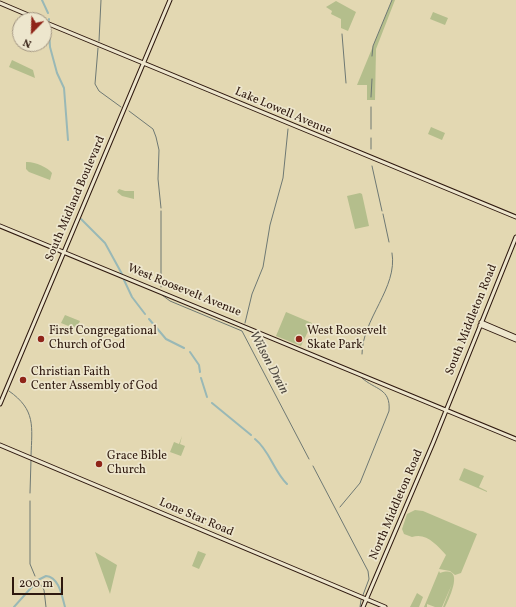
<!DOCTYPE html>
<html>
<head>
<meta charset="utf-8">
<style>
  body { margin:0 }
  #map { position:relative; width:516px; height:607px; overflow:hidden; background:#e3d8b2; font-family:Vollkorn,serif }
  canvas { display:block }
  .north { position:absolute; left:12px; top:12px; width:40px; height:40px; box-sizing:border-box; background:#ede6cd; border:1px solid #a19481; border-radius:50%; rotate:203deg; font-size:11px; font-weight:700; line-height:16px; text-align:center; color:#2e180e }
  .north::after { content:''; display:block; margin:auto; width:14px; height:18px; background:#8f2418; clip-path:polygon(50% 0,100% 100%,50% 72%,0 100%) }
  .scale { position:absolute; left:12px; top:577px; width:51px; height:18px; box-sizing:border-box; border:2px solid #2e180e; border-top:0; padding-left:5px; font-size:12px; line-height:14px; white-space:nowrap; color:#2e180e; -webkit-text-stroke:3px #ede6cd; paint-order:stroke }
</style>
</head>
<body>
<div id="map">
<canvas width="516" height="607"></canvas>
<div class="north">N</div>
<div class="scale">200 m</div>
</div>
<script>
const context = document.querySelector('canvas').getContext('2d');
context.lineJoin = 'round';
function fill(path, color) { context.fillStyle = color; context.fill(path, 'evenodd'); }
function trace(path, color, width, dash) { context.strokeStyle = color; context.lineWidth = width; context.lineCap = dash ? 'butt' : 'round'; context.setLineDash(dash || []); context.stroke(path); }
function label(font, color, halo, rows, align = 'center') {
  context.font = font + ' Vollkorn,serif'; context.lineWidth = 3.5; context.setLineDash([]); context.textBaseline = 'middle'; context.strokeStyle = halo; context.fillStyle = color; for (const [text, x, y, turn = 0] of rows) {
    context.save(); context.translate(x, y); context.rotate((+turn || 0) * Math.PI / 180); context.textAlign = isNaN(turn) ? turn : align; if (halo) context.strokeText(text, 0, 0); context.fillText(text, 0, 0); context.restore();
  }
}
fill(new Path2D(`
  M392,0h3l-19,49 -1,51h-8v-15h-10z
  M336,1l20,11 -8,19 -7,-3v-9l-10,-5 1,-3 -6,-4z
  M433,12l15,6 -3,7 -15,-6z
  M12,60l21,10 2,8 -26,-11z
  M431,127l14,6 -3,7 -14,-6z
  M26,162c7,-1 22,5 26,11l-2,7 -21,-8 -3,-3z
  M119,189l6,2h9v8l-12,-3 -5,-4z
  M360,193l2,1 7,32 -14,3 -8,-33z
  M286,312l26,11 -11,23 -25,-10z
  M65,315l15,6 -4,8 -15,-6z
  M182,436l-2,8 5,2 -4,10 -11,-4 4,-10 5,2z
  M464,468l20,8 -5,11 8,4v1l-28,-12z
  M415,510l8,1 54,23 -16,39 -6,2 -5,-4 -11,-2 7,-14c-9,-10 -20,-23 -34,-18l-8,-3 -2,-5 5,-15z
  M198,551l8,3 -7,15 -7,-3z
  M95,552l22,13 -7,29z
  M439,571l1,2c26,-9 9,26 5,34h-2l9,-23 -10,23h-7l-8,-3v3h-3z
  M417,593l6,4 -4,10h-9z`), '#b4be8c');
trace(new Path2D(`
  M342,34l4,49
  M99,41l2,-41
  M98,48l-3,36 4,7 22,16
  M372,56l1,-10 19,-46
  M371,97l1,-18
  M129,111l24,18 3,8 3,13 -1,29 3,29
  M371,129v-22
  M371,149v-11
  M372,166l10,45
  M161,211v76
  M383,214l6,28
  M162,295l8,6 72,30 67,128
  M245,323l7,-29 11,-27 7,-42 13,-47 5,-49
  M362,354c0,-35 36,-66 30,-101
  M9,391c27,19 23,35 22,65
  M313,466l55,105 1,8 -6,16
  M30,493l1,-33
  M30,501v63l5,12
  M340,507l20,-24 29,-72c2,-23 -14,-21 -27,-33
  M40,584l4,6 2,17
  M360,607l1,-7`), '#6e7873', 1);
trace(new Path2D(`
  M42,0l6,13
  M49,19v1
  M49,26l1,21 7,26 7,15 4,52
  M81,219l24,24 17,31
  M124,280l8,17 13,17
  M149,319l17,20 18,9
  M190,352l9,13 1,7
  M201,378l6,19
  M212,403l39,32
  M255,439c15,12 18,31 32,45
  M14,607l24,-27 8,-4c13,1 16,20 19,31`), '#99b8b6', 2);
const secondary = new Path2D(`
  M0,3l40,17
  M44,22l472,195
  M0,226l516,213
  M481,322l35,15
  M480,325l36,15
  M0,404l170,-404
  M0,445l385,162
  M363,607l70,-164 83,-206`);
trace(secondary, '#2e180e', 5);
trace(secondary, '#ede6cd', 3);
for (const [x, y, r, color] of [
  [41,339,4,"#8f2418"],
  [299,339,4,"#8f2418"],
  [23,380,4,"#8f2418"],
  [99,464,4,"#8f2418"]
]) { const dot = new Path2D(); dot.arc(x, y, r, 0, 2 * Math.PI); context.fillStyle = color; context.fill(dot); trace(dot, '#ede6cd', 1.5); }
label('12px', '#2e180e', '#ede6cd', [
  ["Lake Lowell Avenue",283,112,23],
  ["South Midland Boulevard",76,199,-67],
  ["West Roosevelt Avenue",184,291,22],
  ["South Middleton Road",472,320,-68],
  ["North Middleton Road",397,505,-67],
  ["Lone Star Road",196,518,23]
]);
label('12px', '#2e180e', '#ede6cd', [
  ["First Congregational",49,332],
  ["Church of God",49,346],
  ["West Roosevelt",307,332],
  ["Skate Park",307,346],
  ["Christian Faith",31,373],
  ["Center Assembly of God",31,387],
  ["Grace Bible",107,457],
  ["Church",107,471]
], 'left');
label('italic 13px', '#4e4840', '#ede6cd', [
  ["Wilson Drain",268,363,62]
]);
</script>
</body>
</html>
